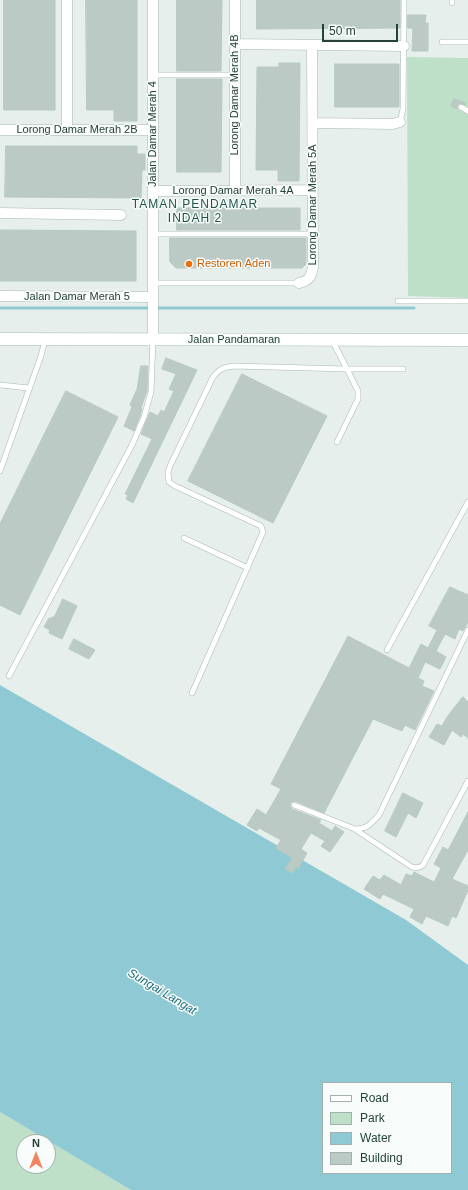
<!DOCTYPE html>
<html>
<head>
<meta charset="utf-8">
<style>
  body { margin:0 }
  #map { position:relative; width:468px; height:1190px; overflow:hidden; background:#e6efeb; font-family:Arial,sans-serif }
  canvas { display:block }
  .legend { position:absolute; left:322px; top:1082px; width:130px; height:92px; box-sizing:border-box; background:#f7fbf9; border:1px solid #a3b1ad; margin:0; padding:5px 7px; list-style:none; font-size:12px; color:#24423a }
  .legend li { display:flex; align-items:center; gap:8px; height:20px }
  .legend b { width:20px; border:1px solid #a3b1ad }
  .north { position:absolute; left:16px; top:1134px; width:40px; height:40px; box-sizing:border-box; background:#f7fbf9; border:1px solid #a3b1ad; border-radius:50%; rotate:0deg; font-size:11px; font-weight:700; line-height:16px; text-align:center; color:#24423a }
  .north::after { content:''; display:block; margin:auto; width:14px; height:18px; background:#f4845f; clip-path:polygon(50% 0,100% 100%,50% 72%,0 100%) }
  .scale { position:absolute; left:322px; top:24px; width:76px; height:18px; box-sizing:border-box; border:2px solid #24423a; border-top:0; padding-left:5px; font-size:12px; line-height:14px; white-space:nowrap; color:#24423a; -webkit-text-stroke:3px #f7fbf9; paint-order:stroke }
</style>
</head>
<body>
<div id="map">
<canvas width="468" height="1190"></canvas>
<ul class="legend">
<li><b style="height:5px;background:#fff"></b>Road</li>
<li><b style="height:11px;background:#bfe0c8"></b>Park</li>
<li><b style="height:11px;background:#8ec9d4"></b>Water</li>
<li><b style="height:11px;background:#bbcac4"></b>Building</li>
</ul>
<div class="north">N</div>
<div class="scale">50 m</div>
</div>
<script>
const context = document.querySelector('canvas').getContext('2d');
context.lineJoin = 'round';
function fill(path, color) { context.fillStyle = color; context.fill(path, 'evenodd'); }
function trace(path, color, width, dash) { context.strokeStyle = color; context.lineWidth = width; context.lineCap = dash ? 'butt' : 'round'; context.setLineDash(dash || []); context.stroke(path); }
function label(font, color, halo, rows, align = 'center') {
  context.font = font + ' Arial,sans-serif'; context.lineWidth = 3; context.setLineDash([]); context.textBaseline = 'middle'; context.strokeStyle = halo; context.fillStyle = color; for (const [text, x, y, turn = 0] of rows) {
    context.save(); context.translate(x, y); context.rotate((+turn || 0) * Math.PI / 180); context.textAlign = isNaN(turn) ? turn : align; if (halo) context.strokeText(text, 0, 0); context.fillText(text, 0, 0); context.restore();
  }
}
fill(new Path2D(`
  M407,57l61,1v240l-60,-2z
  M0,1112l131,78h-131zM24,1142h24v24h-24z`), '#bfe0c8');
fill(new Path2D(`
  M0,685l406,235 62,45v225h-337l-131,-78zM323,1083h128v90h-128z`), '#8ec9d4');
trace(new Path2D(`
  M0,308h414`), '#8ec9d4', 3);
const building = new Path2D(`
  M4,0h51v110h-51z
  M86,0h51v121h-23v-11h-27z
  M177,0h45l-1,71h-44z
  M257,0h143v28l-143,1z
  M408,15h18l-1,8h3v28h-16l1,-23h-5z
  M279,63h21l-1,118h-21v-11h-22l1,-103h22z
  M335,64h64v43h-64z
  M177,79h45l-1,93h-44z
  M454,99l12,4 -1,2 -6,-2 -2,2v4l-6,-3z
  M6,146h131v8h8v16h-3l-1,28 -136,-1z
  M177,208h123v22h-123z
  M0,230l136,1v50h-136z
  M170,238h136v26l-4,4h-126l-6,-6z
  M166,358l31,12 -64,133 -7,-4 2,-4 -3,-1 27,-55 -11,-5 9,-22 8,4 3,-6 3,2 10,-21 -5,-2 7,-15 -14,-5z
  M141,366h7l-1,25 -6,17 1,1 -2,7 -6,15 -10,-5 8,-19 -2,-2 7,-16z
  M242,374l85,42 -54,107 -85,-42z
  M66,391l52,26 -98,198 -20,-10v-81z
  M450,587l18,8v27l-5,9 -4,-2 -4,10 -10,-5 -9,17 10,6 -6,12 -15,-7 -7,16 6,3 -2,5 12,5 -19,39 -10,-5 -3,6 -29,-12 -49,94 -29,-12 -4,1 -1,4 2,3 29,11 -2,3 13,8 3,-5 9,6 -14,20 -9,-6 4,-5 -14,-8 -10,16 6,4 -9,16 -2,-2 -3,6 -8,-4 7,-11 -16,-10 5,-8 -22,-12 -2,3 -10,-6 10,-16 9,6 15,-26 -10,-5 77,-148 61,32 12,-24 7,4 9,-18 -8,-4z
  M63,599l14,7 -15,33 -13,-6 1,-3 -6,-3 5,-9 2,1 1,-2h2z
  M74,639l21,11 -6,9 -20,-10z
  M463,697l5,5v36l-5,-4 -2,3 -9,-7 -8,15 -15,-8 8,-13 5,2 5,-9z
  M403,793l20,10 -7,15 -8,-5 -12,24 -11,-6z
  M468,812v38l-16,29 16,7v4l-12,28 -4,-2 -4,10 -22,-10 -4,8 -12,-7 4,-8 -31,-15 -3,5 -16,-10 9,-13 7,4 4,-5 17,10 5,-11 6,2 2,-4 20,10 7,-14 -7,-4 9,-17 5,3z`);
fill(building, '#bbcac4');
trace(building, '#b8c9c2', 1);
const lane = new Path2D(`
  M452,0v3
  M442,42h26
  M153,75h82
  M461,107l7,4
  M400,122l3,-13 1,-109
  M153,234h160
  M153,283h146
  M398,301h70
  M0,385l29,3
  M337,442l21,-43v-8l-11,-22h56
  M0,471l41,-115 4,-16
  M184,538l64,30
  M387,650l81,-148
  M9,676l123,-231 12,-28 7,-25 2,-52
  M192,693l71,-161 -2,-6 -86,-40 -6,-4 -1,-10 2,-6 43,-89c6,-8 11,-10 21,-11l113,3 -15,-29
  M294,805l61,24c12,0 16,-5 24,-14l89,-185
  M356,830l56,37c5,1 7,1 11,-2l45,-84`);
const street = new Path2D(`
  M67,0v130
  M153,0v339
  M235,0v190
  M235,44l169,2
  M313,123l80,1 7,-2
  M0,130h153
  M153,191l159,-1
  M0,213l121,2
  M299,283c10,-2 12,-6 14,-16l-1,-222
  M0,296l153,1`);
const secondary = new Path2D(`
  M0,339l468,1`);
trace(lane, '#a8b8b2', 6);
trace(street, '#a8b8b2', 11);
trace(secondary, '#a4bbb3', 13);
trace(lane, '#fff', 5);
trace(street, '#fff', 10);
trace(secondary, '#fff', 12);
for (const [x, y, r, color] of [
  [189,264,4,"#e8710a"]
]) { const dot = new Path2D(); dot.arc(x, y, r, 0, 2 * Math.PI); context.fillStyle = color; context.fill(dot); trace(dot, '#f7fbf9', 1.5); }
label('11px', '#24423a', '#f7fbf9', [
  ["Lorong Damar Merah 4B",235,95,-90],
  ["Lorong Damar Merah 2B",77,130],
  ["Jalan Damar Merah 4",153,134,-90],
  ["Lorong Damar Merah 4A",233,191],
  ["Lorong Damar Merah 5A",313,205,-90],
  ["Jalan Damar Merah 5",77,297],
  ["Jalan Pandamaran",234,340]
]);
label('11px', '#c56008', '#f7fbf9', [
  ["Restoren Aden",197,264]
], 'left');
context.letterSpacing = '1px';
label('12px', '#1f5548', '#f7fbf9', [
  ["TAMAN PENDAMAR",195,205],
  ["INDAH 2",195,219]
]);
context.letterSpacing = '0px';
label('italic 12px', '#1c6f80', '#f7fbf9', [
  ["Sungai Langat",162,992,31]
]);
</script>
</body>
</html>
